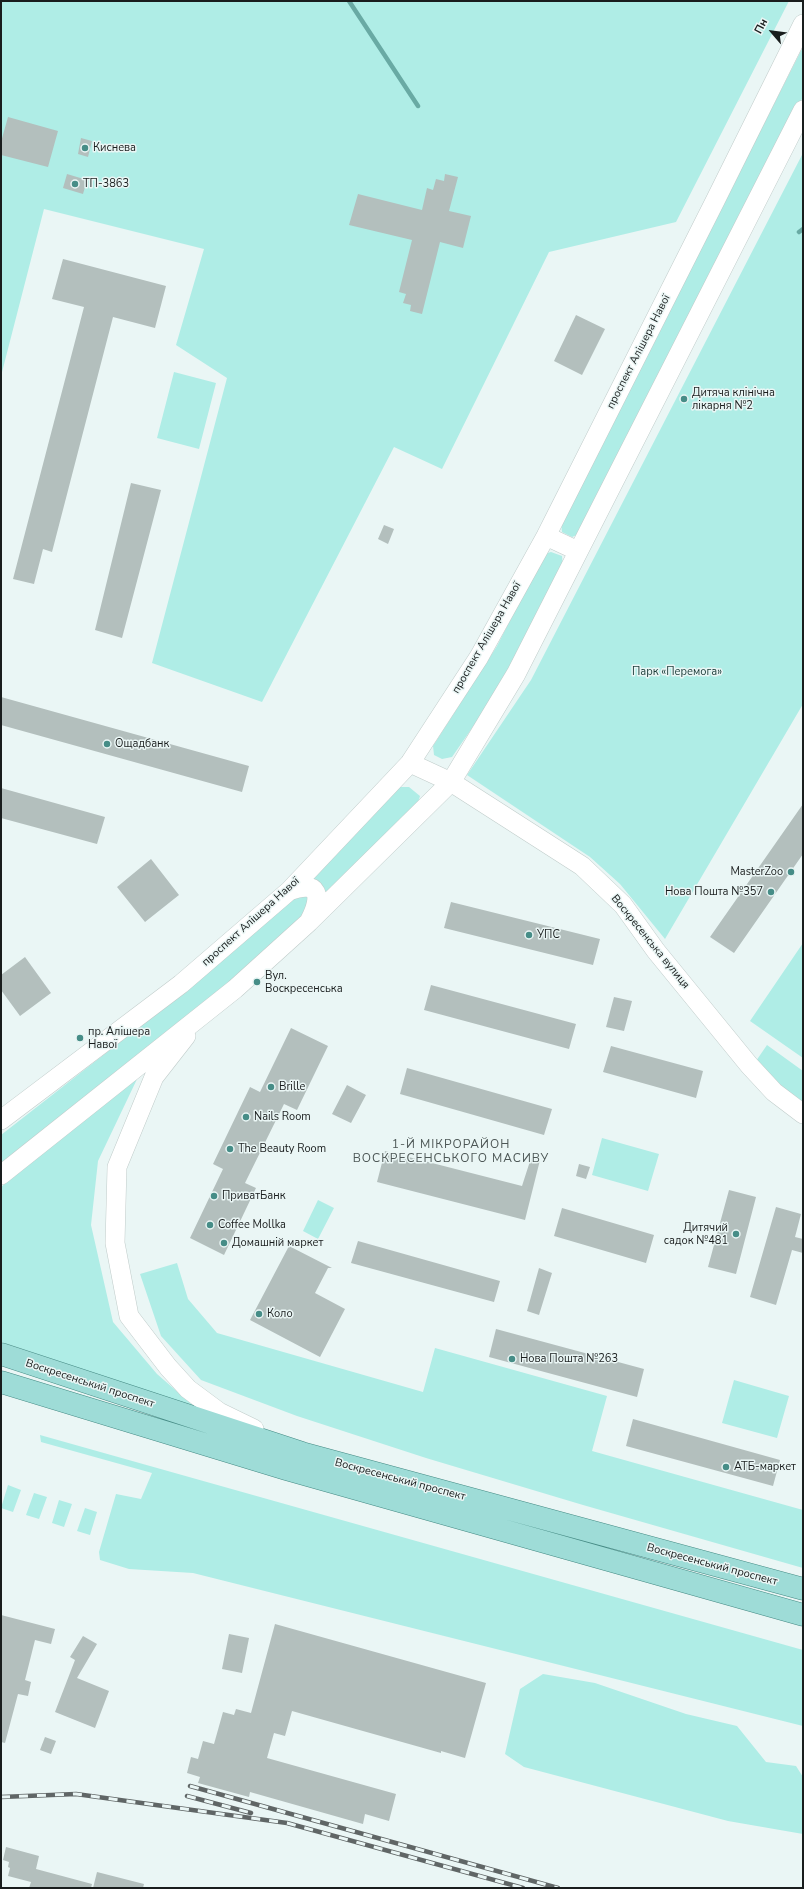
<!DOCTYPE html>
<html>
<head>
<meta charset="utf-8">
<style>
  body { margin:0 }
  #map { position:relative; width:804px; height:1889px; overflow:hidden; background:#eaf6f5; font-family:"Nunito Sans",sans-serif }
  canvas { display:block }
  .frame { position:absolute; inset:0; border:2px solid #191d1d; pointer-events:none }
  .north { position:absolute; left:752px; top:12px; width:40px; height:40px; -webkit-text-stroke:3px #eaf6f5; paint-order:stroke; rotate:298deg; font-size:11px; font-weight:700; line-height:16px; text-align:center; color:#191d1d }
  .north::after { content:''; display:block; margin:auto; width:14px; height:18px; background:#191d1d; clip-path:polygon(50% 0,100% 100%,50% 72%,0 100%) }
</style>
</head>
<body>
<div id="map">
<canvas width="804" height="1889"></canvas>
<div class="frame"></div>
<div class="north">Пн</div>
</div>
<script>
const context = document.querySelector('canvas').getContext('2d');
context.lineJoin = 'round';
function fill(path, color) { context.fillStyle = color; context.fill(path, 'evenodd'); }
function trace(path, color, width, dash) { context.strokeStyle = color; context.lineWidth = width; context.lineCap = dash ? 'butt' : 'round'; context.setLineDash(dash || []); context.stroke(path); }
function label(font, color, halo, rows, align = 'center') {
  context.font = font + ' "Nunito Sans",sans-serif'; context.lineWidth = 3; context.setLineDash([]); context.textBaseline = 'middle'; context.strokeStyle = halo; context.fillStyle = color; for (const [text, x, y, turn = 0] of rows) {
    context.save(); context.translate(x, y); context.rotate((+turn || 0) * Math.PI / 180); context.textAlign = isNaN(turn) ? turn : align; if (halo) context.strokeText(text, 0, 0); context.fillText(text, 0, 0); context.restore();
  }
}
fill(new Path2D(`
  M1,1h788l-113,221 -127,30 -107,217 -48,-22 -132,255 -110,-39 75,-285 -51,-33 28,-96 -160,-40 -43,167z
  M803,47v50l-224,437 -7,3 -10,-5 -1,-10z
  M803,153v551l-138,235 -45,-55 -30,-27 -123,-82 64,-95z
  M174,372l42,11 -17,66 -42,-11z
  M551,552l11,4 1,10 -66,126 -45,65 -10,2 -8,-4 -1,-9 64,-100 47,-92z
  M400,787h9l11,9 -3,10 -124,125 -292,232v-28l183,-143z
  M803,943v115l-53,-37z
  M767,1045l36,26v32l-19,-14 -28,-28z
  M138,1077l-40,84 -7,64 22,97 44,52 38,33 -194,-65v-155z
  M602,1138l57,16 -11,37 -56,-16z
  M318,1200l16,8 -16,31 -15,-8z
  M177,1263l11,36 29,34 206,59 12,-44 172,48 -15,55 211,59v58l-220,-63 -157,-47 -129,-42 -96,-36 -40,-44 -21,-62z
  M734,1380l55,16 -12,42 -55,-15z
  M40,1435l763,215v76l-610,-153 -64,-4 -29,-9 -1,-8 17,-58 25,5 11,-26 -111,-31z
  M8,1485l13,5 -8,22 -12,-4z
  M34,1493l13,4 -8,22 -13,-4z
  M59,1500l13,4 -8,23 -12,-4z
  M85,1508l12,4 -7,23 -13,-4z
  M543,1674l52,9 91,31 51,12 29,36 30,4 7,11v57l-75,-13 -204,-54 -19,-13 15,-65z`), '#afede6');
trace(new Path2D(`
  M349,1l69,105
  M799,232l4,-3`), '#69aaa4', 4.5);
fill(new Path2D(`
  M8,117l50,14 -10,36 -47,-12v-13z
  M81,138l11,3 -4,16 -10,-3z
  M67,174l20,6 -4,14 -20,-6z
  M445,174l13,3 -9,34 22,5 -8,32 -23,-6 -18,72 -12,-3 1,-6 -8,-2 3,-9 -7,-2 13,-52 -63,-15 9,-31 64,16 5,-22 6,2 3,-11 8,2z
  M63,259l103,27 -11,42 -42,-11 -61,235 -9,-3 -9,35 -21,-5 71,-272 -32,-8z
  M576,315l29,14 -23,46 -28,-14z
  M131,483l30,7 -39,148 -27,-8z
  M384,525l10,4 -6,15 -10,-5z
  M1,697l248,69 -7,26 -241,-67z
  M1,788l104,29 -8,27 -96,-26z
  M803,804v50l-69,99 -24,-16z
  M151,859l28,36 -34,27 -28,-35z
  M451,902l149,37 -7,26 -149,-37z
  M25,957l26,36 -31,23 -19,-26v-15z
  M431,985l145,39 -7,25 -145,-39z
  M614,997l18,4 -8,30 -18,-4z
  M291,1028l37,18 -31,64 -13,-6 -39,79 11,5 -32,67 -34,-17 33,-69 -10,-5 37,-77 10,5z
  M611,1046l92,25 -7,27 -93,-26z
  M407,1068l145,41 -8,26 -144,-41z
  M347,1085l19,10 -15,28 -19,-9z
  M385,1151l137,35 9,-28 9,2 -15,60 -148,-38z
  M579,1164l11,3 -4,12 -10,-3z
  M729,1190l27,7 -20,77 -28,-7z
  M776,1207l25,7 -6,23 8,2v14l-11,-3 -16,55 -26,-8z
  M562,1208l92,27 -8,28 -92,-27z
  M358,1241l142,40 -6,21 -143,-39z
  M289,1246l43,22h-4l-13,25 30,16 -25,48 -70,-37z
  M539,1268l13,5 -13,42 -12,-4z
  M496,1329l148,40 -7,28 -148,-40z
  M633,1419l147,41 -7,26 -147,-40z
  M1,1615l54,14 -4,15 -16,-4 -10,40 6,2 -3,14 -10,-2 -13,49 -4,-1z
  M275,1624l211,59 -21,75 -24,-7v2l-149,-42 -7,25 -11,-3 -7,25 129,36 -7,27 -24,-7 -2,10 -113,-32 -1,5 -51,-14 2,-6 -13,-4 4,-16 7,2 5,-18 11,3 9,-32 11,3 2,-6 15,4z
  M229,1634l20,4 -7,35 -20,-4z
  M83,1636l14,8 -20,34 32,13 -14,37 -40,-16 20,-52 -5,-3z
  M45,1737l11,4 -5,13 -11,-4z
  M6,1847l33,9 -3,13 56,15 -1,4h-62l2,-6 -23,-6 2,-8 -2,-1 1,-5 -6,-2z
  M97,1872l47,12 -1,4h-50z`), '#b3bfbd');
const minor = new Path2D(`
  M546,536l32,15
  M410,763l41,19 131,84 41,39 33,46 93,114 25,27 29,22
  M289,891c31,-12 33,6 21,29
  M186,1036l-32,41 -37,90 -2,76 14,73 39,51 20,22 31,23 35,17
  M1,1120l180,-136 108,-93 121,-128 69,-106 67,-121 170,-337 87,-175
  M1,1175l234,-186 74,-67 142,-140 65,-108 287,-564`);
const major = new Path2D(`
  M1,1354l301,99 501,136
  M1,1382l285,87 517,146`);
trace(minor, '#c0ccca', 20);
trace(major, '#458a84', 23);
trace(minor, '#fff', 19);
trace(major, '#9edcd7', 22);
const rail = new Path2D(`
  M190,1786l368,102
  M187,1796l64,17
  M1,1797l75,-3 211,29 236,65`);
trace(rail, '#606666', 4.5);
trace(rail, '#eaf6f5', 3, [9]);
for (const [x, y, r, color] of [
  [85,148,4,"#468d87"],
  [75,184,4,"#468d87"],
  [684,399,4,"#468d87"],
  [107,744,4,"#468d87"],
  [791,872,4,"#468d87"],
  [771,892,4,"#468d87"],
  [529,935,4,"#468d87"],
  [257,982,4,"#468d87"],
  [80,1038,4,"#468d87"],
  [271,1087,4,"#468d87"],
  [246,1117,4,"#468d87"],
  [230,1149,4,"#468d87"],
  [214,1196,4,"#468d87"],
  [210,1225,4,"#468d87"],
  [736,1234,4,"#468d87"],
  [224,1243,4,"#468d87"],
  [259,1314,4,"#468d87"],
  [512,1359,4,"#468d87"],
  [726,1467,4,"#468d87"]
]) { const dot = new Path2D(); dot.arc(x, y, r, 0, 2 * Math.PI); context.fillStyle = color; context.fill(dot); trace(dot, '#eaf6f5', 1.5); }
label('11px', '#191d1d', '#eaf6f5', [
  ["Киснева",93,148],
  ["ТП-3863",83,184],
  ["Дитяча клінічна",692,393],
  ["лікарня №2",692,406],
  ["Ощадбанк",115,744],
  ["MasterZoo",783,872,"right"],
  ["Нова Пошта №357",763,892,"right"],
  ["УПС",537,935],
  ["Вул.",265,976],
  ["Воскресенська",265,989],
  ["пр. Алішера",88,1032],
  ["Навої",88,1045],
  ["Brille",279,1087],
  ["Nails Room",254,1117],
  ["The Beauty Room",238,1149],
  ["ПриватБанк",222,1196],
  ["Coffee Mollka",218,1225],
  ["Дитячий",728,1228,"right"],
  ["садок №481",728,1241,"right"],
  ["Домашній маркет",232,1243],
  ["Коло",267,1314],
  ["Нова Пошта №263",520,1359],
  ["АТБ-маркет",734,1467]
], 'left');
label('11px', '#191d1d', '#eaf6f5', [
  ["проспект Алішера Навої",639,352,-63],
  ["проспект Алішера Навої",487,638,-60],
  ["проспект Алішера Навої",251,922,-42],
  ["Воскресенська вулиця",650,942,51],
  ["Воскресенський проспект",90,1384,18],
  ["Воскресенський проспект",400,1480,15],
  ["Воскресенський проспект",712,1565,15]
]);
label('11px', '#193a37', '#eaf6f5', [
  ["Парк «Перемога»",677,672]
]);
context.letterSpacing = '1px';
label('12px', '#4d5756', '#eaf6f5', [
  ["1-Й МІКРОРАЙОН",451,1145],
  ["ВОСКРЕСЕНСЬКОГО МАСИВУ",451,1159]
]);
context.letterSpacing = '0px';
</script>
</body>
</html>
